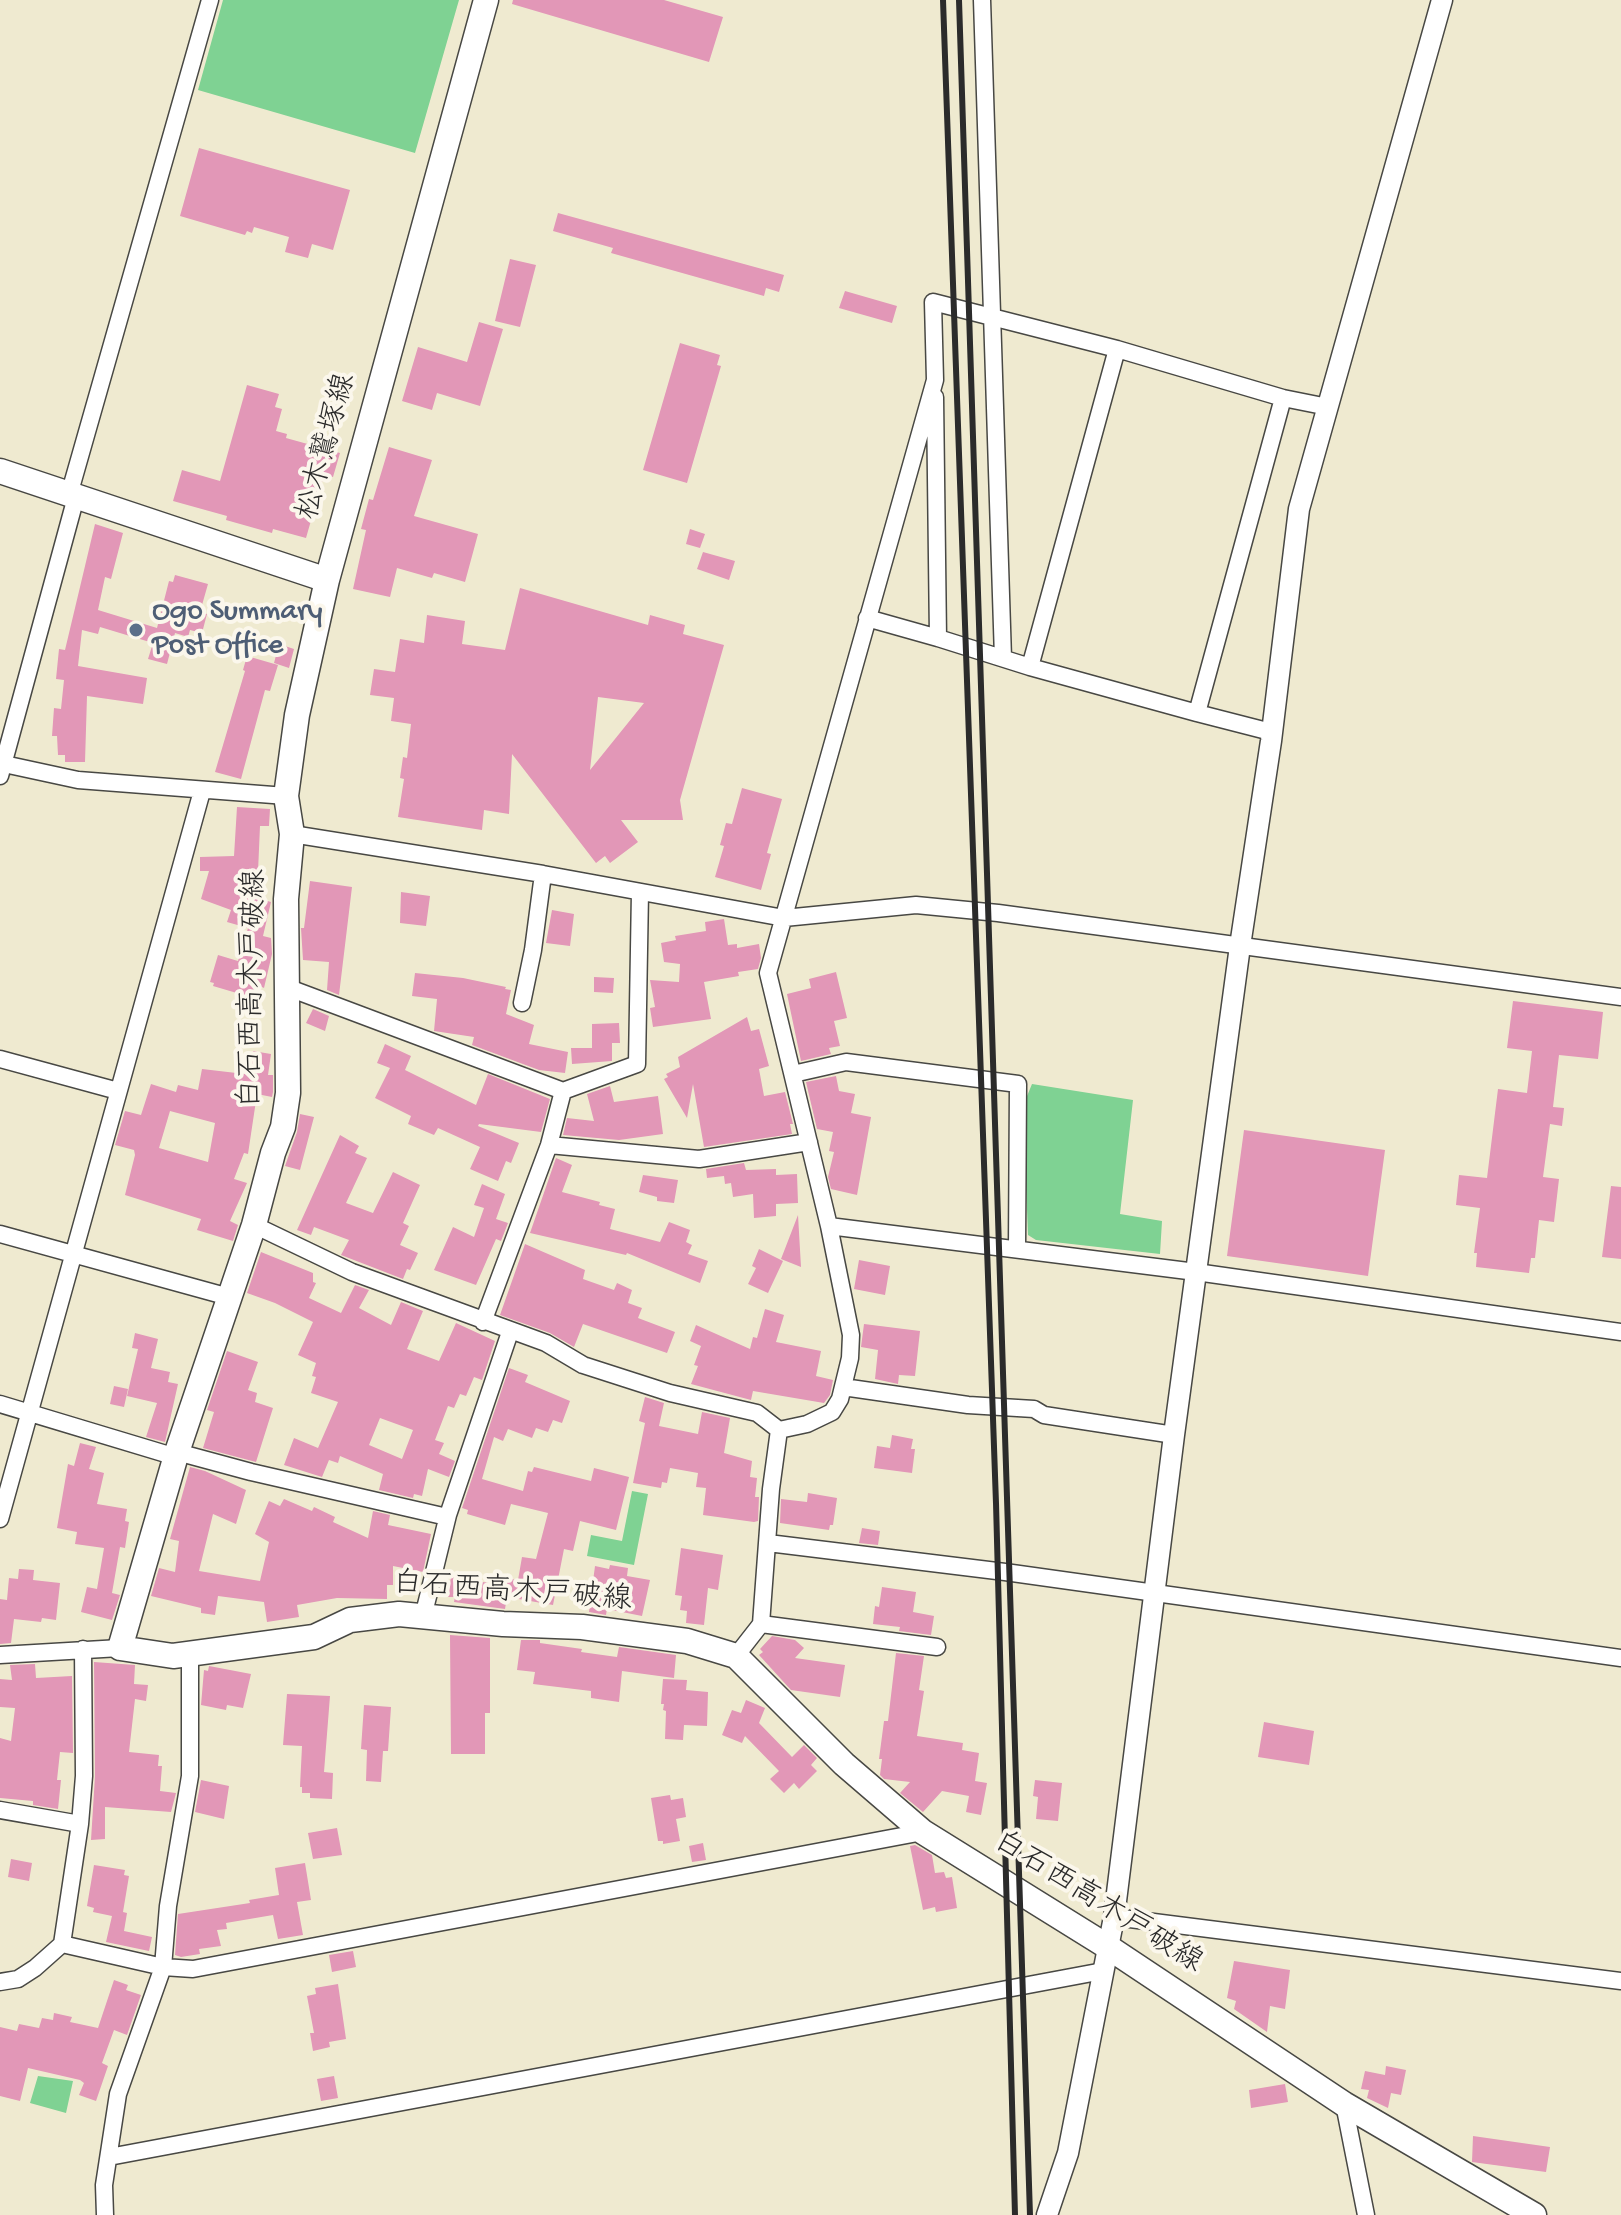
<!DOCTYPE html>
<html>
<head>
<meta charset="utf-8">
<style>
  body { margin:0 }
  canvas { display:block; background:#efead0 }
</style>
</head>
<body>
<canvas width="1621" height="2215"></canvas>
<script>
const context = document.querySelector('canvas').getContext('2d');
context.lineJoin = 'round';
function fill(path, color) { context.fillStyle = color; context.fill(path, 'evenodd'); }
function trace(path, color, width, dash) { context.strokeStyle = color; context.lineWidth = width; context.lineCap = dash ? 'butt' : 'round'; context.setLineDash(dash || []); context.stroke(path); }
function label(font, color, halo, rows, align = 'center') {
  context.font = font + ' "Gochi Hand","Klee One",sans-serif'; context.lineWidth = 8; context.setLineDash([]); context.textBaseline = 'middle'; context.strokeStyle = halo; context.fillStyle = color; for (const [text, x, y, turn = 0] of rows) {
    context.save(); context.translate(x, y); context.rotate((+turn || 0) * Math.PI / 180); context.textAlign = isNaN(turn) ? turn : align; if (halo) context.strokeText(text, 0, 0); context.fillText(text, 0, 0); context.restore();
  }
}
fill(new Path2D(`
  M223,0h236l-44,153 -217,-63z
  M1032,1084l101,16 -13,114 42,7 -2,33 -124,-14 -8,-5 -5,-129z
  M632,1491l16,3 -14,71 -47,-9 4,-21 31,6z
  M38,2076l35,5 -7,32 -36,-10z`), '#7fd293');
fill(new Path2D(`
  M513,0h151l59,17 -14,45 -197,-58z
  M199,148l151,42 -17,60 -21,-6 -4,14 -23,-6 4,-15 -35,-10 -2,6 -5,-2 -2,4 -65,-19z
  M558,213l226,62 -5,17 -13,-4 -2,8 -153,-43 2,-5 -60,-17z
  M510,259l26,6 -16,62 -25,-6z
  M845,291l52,15 -5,17 -53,-15z
  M479,322l24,7 -23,77 -43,-13 -5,17 -30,-9 16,-54 49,15z
  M680,343l40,12 -3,10 4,1 -34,117 -44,-13z
  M247,385l32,9 -4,13 7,2 -6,22 11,3 -1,4 54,15 -7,24 -9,-2 -18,63 -33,-9 -1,4 -46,-13 1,-4 -54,-15 9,-31 38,11z
  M389,447l43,13 -18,56 64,18 -13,48 -31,-9 -2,5 -35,-10 -7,29 -37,-8 13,-59 -5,-1 8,-30 4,1z
  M95,524l28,9 -12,46 -6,-2 -7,33 59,18 12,-47 4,1 2,-7 33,9 -8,28 7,2 -5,19 -12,-3 -2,7 -13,-4 -8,31 -19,-5 5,-16 -53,-16 -2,7 -16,-4 -4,36 69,12 -4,26 -56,-8 -2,66h-20v-7h-7l-1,-19h-5l2,-28 7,1 3,-29 -8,-1 3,-30 6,1z
  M690,529l15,5 -5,14 -14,-4z
  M703,552l32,9 -6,19 -32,-11z
  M520,588l128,37 2,-10 35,10 -2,9 41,11 -44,155 3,20h-62l17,22 -28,21 -5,-7 -9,7 -84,-109 -3,60 -25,-4 -2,20 -84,-13 6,-38 -4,-1 3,-21 4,1 4,-34 -20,-3 3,-23 -24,-3 4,-26 21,3 5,-33 24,4 3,-28 38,6 -3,23 43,6zM598,697l46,6 -54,67z
  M279,644l15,5 -5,19 -15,-5z
  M247,656l31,9 -8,26 -5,-1 -24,89 -26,-7 30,-101 -2,-1z
  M742,788l40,11 -15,54 4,1 -10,36 -46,-13 9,-31 -4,-1 6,-22 6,1z
  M237,807l33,2 -1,17h-9l-2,46 6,1 -7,25 14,4 -8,34 8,2 1,16 -8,34 -4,-2 -3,13 -44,-13 1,-3 -4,-1 8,-27 20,6 10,-33 -21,-6 4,-12 -30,-11 8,-28h-9v-14l34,-1z
  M310,881l42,6 -13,108 -12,-5 2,-28 -26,-2 -2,-32h3z
  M401,892l29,4 -4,30 -26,-3z
  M552,910l22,4 -4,32 -24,-3z
  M724,919l4,26 9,-1v4l22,-4 2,14 -3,11 -20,3 1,4 -35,6 7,37 -58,8 -3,-19 5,-1 -5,-27 29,2 1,-18 -16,-2 -3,-19 15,-3 -1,-4 31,-5 -1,-9z
  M836,972l11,46 -13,3 6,25 -11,2 2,6 -30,7 -14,-67 24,-6 -2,-9z
  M415,973l48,5 43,9 -1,2 6,1 -5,24 28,11 -5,19 39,8 -3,21 -26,-3 -67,-25 2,-8 -40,-6 3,-32 -25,-3z
  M594,977l20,1 -1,15 -19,-1z
  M1513,1001l90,11 -5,47 -39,-4 -6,52 11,1 -2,18 -12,-2 -7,53 16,2 -5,43 -15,-2 -4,38h-4l-2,15 -53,-6 1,-14h-3l6,-45 -24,-3 3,-30 28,3 11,-89 29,4 5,-42 -25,-3z
  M313,1009l16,7 -4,15 -19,-8z
  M747,1017l4,14 8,-2 10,37 -10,3 5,27 21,-4 8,32h-3l2,10 -88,13 -11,-63 -6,34 -23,-39 4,-2 -2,-3 14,-7 -2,-10z
  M619,1023l1,20h-8v18l-40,3 -1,-16h21v-24z
  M385,1044l26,12 -6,14 71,35 12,-31 62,25 -9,33 -62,-8 -1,2 41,17 -8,20 -5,-2 -8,20 -28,-12 10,-22 -42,-19 -4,7 -26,-11 3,-8 -36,-18 15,-30 -13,-5z
  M253,1051l18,3 -3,21h5v17l-1,5 -15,-3 -9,60 -4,-1 -10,26 13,4 -17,38 8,4 -5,16 -36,-11 4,-11 -76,-24 10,-40 -1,-5 -19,-5 10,-34 16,4 10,-31 25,8 2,-7 20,5 4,-21 43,5 2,-16 5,1zM170,1111l45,12 -7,39 -49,-14z
  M836,1076l3,15 16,3 -4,19 20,4 -14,78 -26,-6 -3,-12 6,-25 -5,-1 4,-19 -16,-3 -11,-47z
  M610,1086l4,16 44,-6 5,38 -44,6 -56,-5 4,-17 27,3 -7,-27z
  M300,1114l14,3 -14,53 -15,-4 12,-34z
  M1244,1130l141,20 -17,126 -141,-20z
  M340,1135l19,11 -4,7 12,5 -21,45 27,10 20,-41 27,13 -17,38 6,3 -9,19 18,8 -8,17 -3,-1 -4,10 -62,-24 8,-15 -35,-13 -3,8 -14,-5z
  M556,1158l16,7 -10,27 38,10 -1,3 16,4 -5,20 50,13 9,-20 21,8 -4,12 6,3 -4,9 20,7 -8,22 -73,-30 -1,2 -96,-22z
  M744,1163l2,7 30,-1v6l21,-1 1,29 -22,1v12l-22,2 -1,-24 -20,3 -2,-14 -6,1 -1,-8 -17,2 -1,-9z
  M643,1175l35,5 -4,23 -17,-2v-4l-18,-5z
  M482,1184l23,10 -9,25 12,4 -7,18 -5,-2 -20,46 -42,-15 19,-43 21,10 10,-29 -10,-3z
  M1611,1186l10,1v72l-19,-2z
  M798,1215l3,52 -20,-8z
  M525,1244l60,26 -2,9 31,11 3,-7 15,7 -4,13 14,5 -4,10 37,14 -8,21 -84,-29 -9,23 -24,-14 -50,-18z
  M759,1249l24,12 -15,32 -20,-9 8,-16 -4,-2z
  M261,1252l52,21v9l3,1 -7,15 32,15 14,-28 14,5 -10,18 32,17 10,-23 22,9 -16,38 32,12 17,-38 39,18 -13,39 -8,-3 -8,19 -6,-2 -6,14 -6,-2 -13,34 9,3 -5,11 16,7 -6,16 -21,-8 -6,27 -8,-2 -1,4 -34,-8 4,-16 -43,-18 -2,7 -9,-3 -7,17 -38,-12 10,-27 24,10 20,-46 -27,-9 5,-16 -4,-1 4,-13 -18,-8 15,-33 -38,-19 -28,-10zM380,1418l33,12 -11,29 -33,-14z
  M859,1260l31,6 -5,29 -31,-6z
  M765,1309l19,6 -8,27 45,9 -5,25 17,4 -3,15 -6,8 -71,-12 -2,9 -60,-16 7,-18 -4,-1 7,-19 -11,-5 6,-16 54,24 3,-12 4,1z
  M864,1324l56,7 -5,45 -16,-1 -1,9 -23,-5 3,-29 -17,-3z
  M135,1333l23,6 -7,29 19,4 -2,10 10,2 -13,58 -19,-5 11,-34 -30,-7 11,-47 -6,-1z
  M227,1351l31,11 -10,28 9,3 -2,9 18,6 -17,54 -53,-14 11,-36 -7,-2z
  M509,1368l19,7 -3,7 45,19 -8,22 -9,-3 -5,12 -12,-4 -4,10 -24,-9 -5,12 -9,-4 -12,42 41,12 5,-20 4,1 2,-5 57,14 3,-13 35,9 -13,53 -36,-9 -7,30 -9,-2 -11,56 -46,-8 -2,12 -51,-7 1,-5h-7l3,-20 38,6 1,-7 28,4 4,-23 14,2 12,-46 -37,-9 -6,21 -38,-11 1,-4 -6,-2z
  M114,1386l14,3 -4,18 -14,-3z
  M645,1397l19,6 -5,23 39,8 4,-22 28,6 -6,35 28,8 -2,16 7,1 -2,19h4l-1,24 -4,1 -51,-7 3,-27 -10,-1 2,-14 -28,-5 -3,15 -5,-1 -1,6 -28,-5 12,-60 -6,-2z
  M892,1435l21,4 -2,10h4l-3,24 -38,-5 3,-22 13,2z
  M80,1443l16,4 -7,22 15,4 -7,31 30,5 -2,12 4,1 -4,26 -5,-1 -8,46 8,2 -8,25 -31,-8 6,-25 10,2 7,-41 -29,-4 2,-12 -20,-4 11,-64 6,2z
  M190,1467l15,4 41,19 -10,34 -23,-10 -14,57 61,10 9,-39 -14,-8 14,-33 11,5 4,-7 28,12 2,-4 21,10 -2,5 35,16 5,-27 17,4 -2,10 43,9 -8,38 -30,-6v19h-6v14l-50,-1 -40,7 2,12 -32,5 -3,-20 -46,-6 -3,19 -14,-2v-5l-50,-12 8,-28 16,4 4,-31 -9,-2z
  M808,1493l29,5 -4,27h-3l-1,5 -49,-7 1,-24 26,3z
  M862,1528l18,3 -2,14 -19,-2z
  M681,1548l42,7 -5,35 -10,-2 -4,37 -18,-2 1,-12 -7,-1 2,-14 -7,-1z
  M610,1565l18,3 -1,8 23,4 -8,36 -35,-7 -1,6 -17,-3 6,-46 14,3z
  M19,1569l15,1 -1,10 27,3 -4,37 -14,-2 -1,4 -27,-3 -3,24 -11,1v-45l7,1 2,-22 9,1z
  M882,1587l34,5 -3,20 21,4 -3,19 -32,-4 1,-4 -27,-3 2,-18 4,1z
  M450,1635l40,3v75h-5v41h-34z
  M772,1636l23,4 9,8 -9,10 50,7 -5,32 -49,-7 -32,-35 4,-3 -3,-3z
  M521,1640h19v3l42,6 -1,3 36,5 2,-10 57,8 -2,23 -52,-7 -3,31 -28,-4v-7l-58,-7 2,-12 -18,-2z
  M896,1653l28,3 -5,34 5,1 -7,45 46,7 -1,7 17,3 -4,28 12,2 -6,32 -15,-3 3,-16 -27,-5 -19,21 -23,-19 10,-11 -26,-3 -4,-4 2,-16h-3l5,-38h4z
  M94,1662l41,3 -1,19 14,1 -2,16 -11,-2 -6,53 30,3 -1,11h4l-2,25 16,2 -5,19 -66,-5v32l-14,1 4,-64z
  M35,1664l1,14 36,-2 1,77 -13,-1 -3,28h4l-3,29 -25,-4v-4l-33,-3v-60l11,3 4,-33 -15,-1v-28l12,1 -2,-15z
  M209,1666l42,8 -8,34 -16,-3 -1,5 -25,-5 3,-35 4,1z
  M663,1679l24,1 -1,10 22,2 -1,34 -23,-1 -1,15 -18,-1 1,-28 -3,-1 1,-6h-3z
  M287,1694l43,2 -6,76 9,1 -1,26 -22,-1v-5h-8v-6h-2l2,-41 -19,-1z
  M746,1700l19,8 -6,15 33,34 12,-12 13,13 -6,7 6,6 -18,18 -5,-6 -10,10 -14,-14 9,-8 -34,-35 -3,7 -20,-8 10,-25 9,3z
  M364,1705l27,2 -3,44h-5l-2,31 -15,-1 1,-31 -6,-1z
  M1264,1722l50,9 -5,34 -51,-8z
  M201,1780l28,6 -5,33 -29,-7z
  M1035,1780l27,3 -4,38 -22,-2 2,-22 -5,-1z
  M670,1795l1,5 12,-2 3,19 -10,2 4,22 -17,3v-3h-5l-7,-43z
  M337,1828l5,27 -29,4 -5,-26z
  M703,1843l3,17 -14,2 -3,-16z
  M915,1845l17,10 3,18 9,-1 2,6 6,-1 5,31 -21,4 -1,-5 -12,3 -13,-64z
  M11,1859l21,4 -3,18 -21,-4z
  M305,1863l6,37 -14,2 6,33 -25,4 -5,-24 -47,8 1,6 -10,1 4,16 -22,3 1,5 -19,3 -6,-2 3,-41 72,-11 -1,-3 30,-5 -4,-27z
  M94,1865l31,5 -1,5 5,1 -6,36 4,1 -3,18 28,6 -3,14 -43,-9 6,-26 -19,-4 1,-4 -7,-2z
  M353,1951l3,16 -24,5 -3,-17z
  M1234,1961l56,9 -5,39 -15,-3 -3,26 -33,-23 2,-8 -9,-3z
  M114,1980l14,5 -2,5 15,5 -14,40 -13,-5 -12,33 6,3 -12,35 -17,-6 5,-12 -4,-3 -52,-12 -8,33 -20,-5v-69l17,4 2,-7 20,4 3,-10 11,2 1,-7 18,4 -2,5 28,6z
  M338,1984l8,55 -17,3 1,5 -17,4 -3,-18h4l-7,-37 9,-2 -1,-6z
  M1386,2066l20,4 -5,25 -10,-2 -3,15 -21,-10 2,-8 -8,-1 4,-18 20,4z
  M334,2076l4,22 -17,3 -4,-22z
  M1285,2084l3,18 -37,6 -2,-18z
  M1473,2136l77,11 -4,25 -74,-10z`), '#e297b7');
const minor = new Path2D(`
  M982,0l21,658
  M1117,349l-87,318 167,46 86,-315
  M69,495l141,-495
  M867,618l71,20 -3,-241
  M938,638l92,29
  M1197,713l74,19
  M4,764l74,16 208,16
  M0,776l76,-279
  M292,834l251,40 241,44 132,-13 82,8 623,84
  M289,988l274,103 -14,54 -66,177
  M522,1003l11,-53 10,-76
  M0,1059l118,32
  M793,1074l53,-12 172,22 -1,165
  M563,1091l74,-27 3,-172
  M549,1145l150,14 110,-17
  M254,1225l98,47 194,71 37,22 87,28 87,20 22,17 28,-6 25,-12 8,-13 10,-41 1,-23 -22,-109 -61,-253 167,-593 -2,-78 184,47 166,49 45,9
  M829,1226l367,46 425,60
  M0,1234l229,63
  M843,1387l125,18 66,4 10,6 130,20
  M0,1404l176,53
  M177,1452l74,20 196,45
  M0,1519l202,-728
  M768,1543l237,29 616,86
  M423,1617l25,-102 62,-183
  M761,1624l176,23
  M0,1655l120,-7
  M736,1656l25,-32 10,-135 8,-59
  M0,1810l80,14
  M1114,1917l507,64
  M62,1944l101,23 30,2 730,-137
  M0,1982l18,-3 17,-11 27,-24 18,-120 4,-48 -1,-127
  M1344,2104l22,111
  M109,2157l994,-186
  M105,2215l-1,-30 14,-91 45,-127 5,-61 22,-130v-122`);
const tertiary = new Path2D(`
  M1047,2215l21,-62 46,-236 60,-482 66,-489 31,-205 28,-232 143,-509`);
const secondary = new Path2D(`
  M486,0l-159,580 -30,135 -11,81 6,38 -6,65 2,194 -5,34 -10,26 -19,72 -77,227 -57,196 53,8 141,-19 36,-17 49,-6 104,10 79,3 105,14 49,15 108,108 79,68 185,115 236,157 190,111
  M0,471l327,109`);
trace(minor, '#484844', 19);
trace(tertiary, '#484844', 23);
trace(secondary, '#484844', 27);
trace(minor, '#fff', 16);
trace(tertiary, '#fff', 20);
trace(secondary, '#fff', 24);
trace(new Path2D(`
  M943,0l53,1503 19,712
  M959,0l71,2215`), '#2b2b2b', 6);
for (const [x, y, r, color] of [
  [136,630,8,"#5c6f8a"]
]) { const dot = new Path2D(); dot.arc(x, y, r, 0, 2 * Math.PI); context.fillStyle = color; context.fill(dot); trace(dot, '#fbf7ec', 3); }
label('30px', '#2b2b2b', '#fbf7ec', [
  ["松木鷲塚線",329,447,-75],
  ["白石西高木戸破線",255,989,-89],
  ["白石西高木戸破線",512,1594,4],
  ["白石西高木戸破線",1097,1904,32]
]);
label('30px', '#4e5e75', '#fbf7ec', [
  ["Ogo Summary",152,613],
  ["Post Office",152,647]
], 'left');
</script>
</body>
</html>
